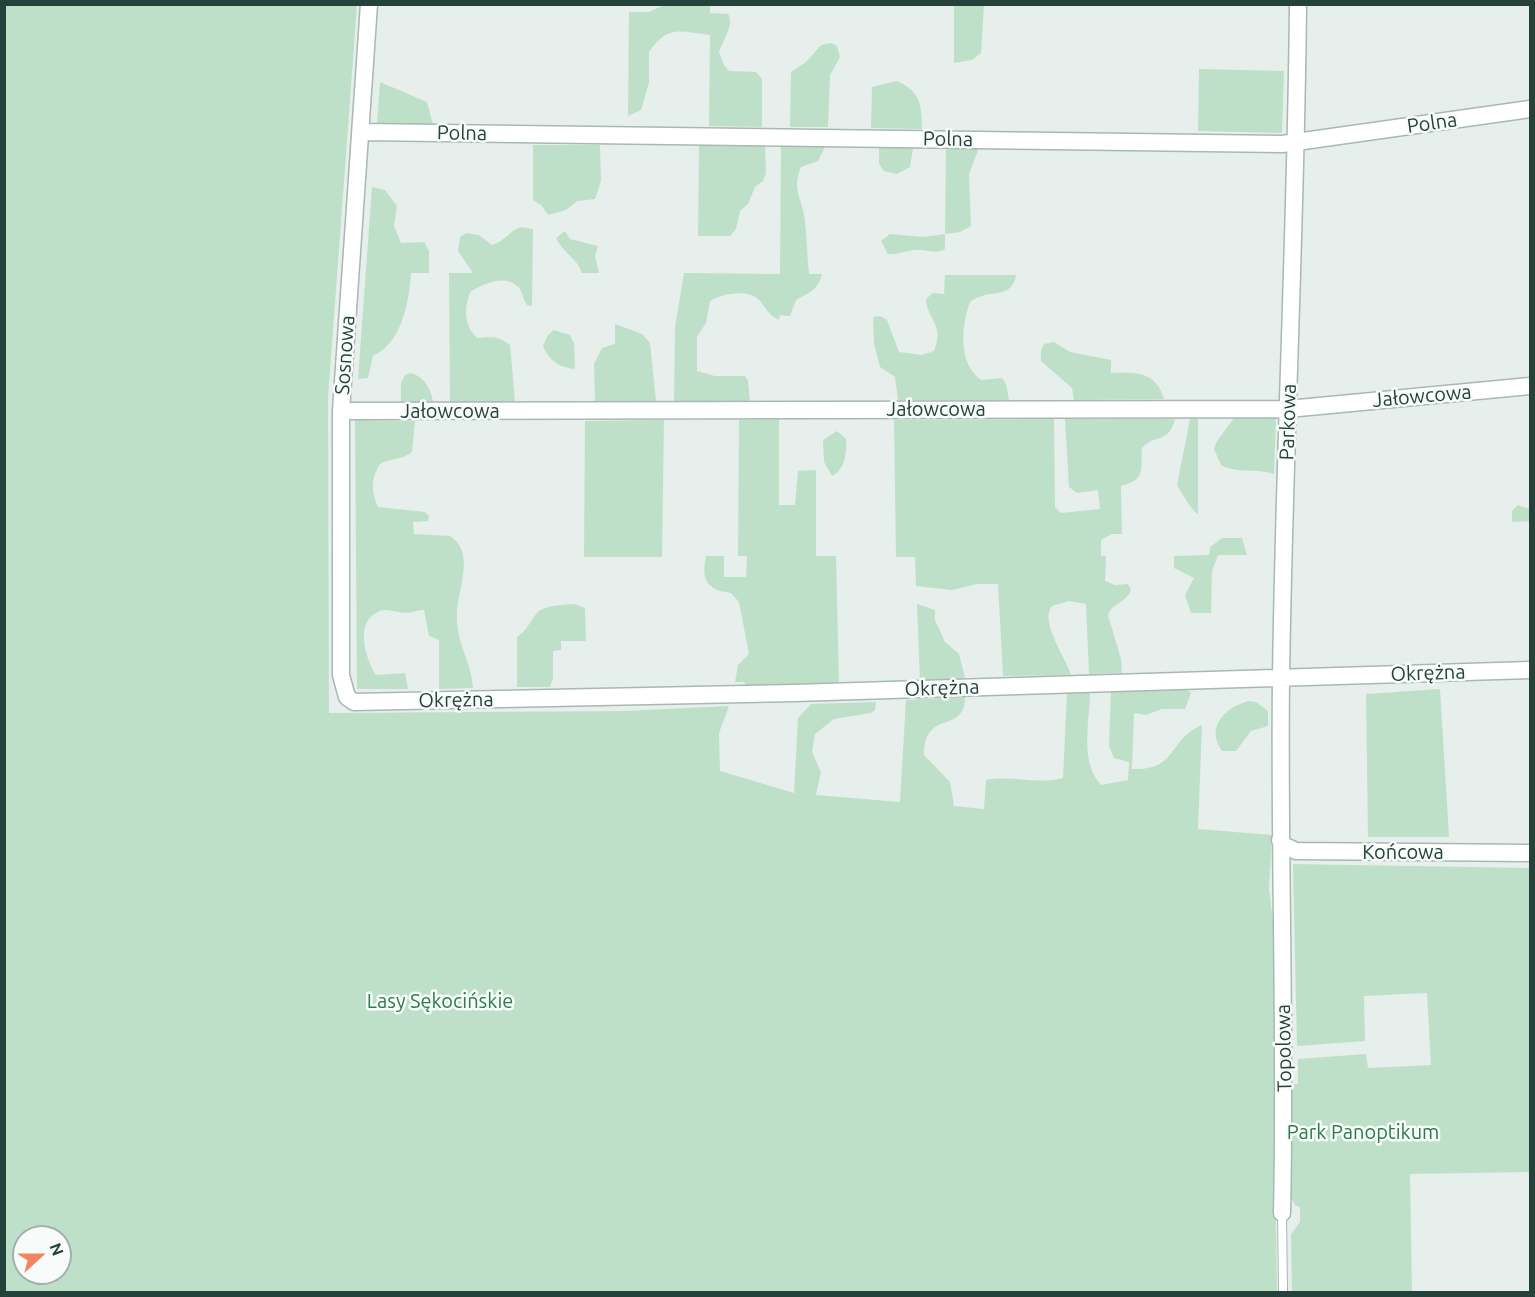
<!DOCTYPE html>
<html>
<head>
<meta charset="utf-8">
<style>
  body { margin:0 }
  #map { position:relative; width:1535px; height:1297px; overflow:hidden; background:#e6efeb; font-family:Ubuntu,sans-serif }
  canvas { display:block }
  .frame { position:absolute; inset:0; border:6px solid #24423a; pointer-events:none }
  .north { position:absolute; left:12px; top:1225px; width:60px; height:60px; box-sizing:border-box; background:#f7fbf9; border:2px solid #a3b1ad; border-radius:50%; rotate:69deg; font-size:16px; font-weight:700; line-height:24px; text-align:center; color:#24423a }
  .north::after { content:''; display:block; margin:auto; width:21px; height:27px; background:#f4845f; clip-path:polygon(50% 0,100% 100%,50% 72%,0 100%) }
</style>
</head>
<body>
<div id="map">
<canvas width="1535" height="1297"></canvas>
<div class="frame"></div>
<div class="north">N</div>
</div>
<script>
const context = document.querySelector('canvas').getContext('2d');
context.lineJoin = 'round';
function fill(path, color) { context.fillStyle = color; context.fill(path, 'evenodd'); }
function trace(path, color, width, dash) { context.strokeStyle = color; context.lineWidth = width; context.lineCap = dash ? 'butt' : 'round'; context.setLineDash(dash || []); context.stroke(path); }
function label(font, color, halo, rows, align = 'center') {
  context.font = font + ' Ubuntu,sans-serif'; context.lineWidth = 5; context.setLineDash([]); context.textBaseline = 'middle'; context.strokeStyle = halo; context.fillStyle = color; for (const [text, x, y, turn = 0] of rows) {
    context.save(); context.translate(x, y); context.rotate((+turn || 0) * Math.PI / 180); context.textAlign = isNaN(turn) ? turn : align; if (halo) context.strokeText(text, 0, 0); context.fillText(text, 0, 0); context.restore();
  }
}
fill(new Path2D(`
  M5,5h352l-29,393 1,315 295,-2 105,-5 -10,27 1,38 74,22 4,-75 13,-14 65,-2 -1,8 -4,3 -37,6 -19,15 -3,18 9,20 -5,23 84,7 6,-102 59,-3c0,38 -41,11 -41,58l26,27 4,24 30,3 2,-29c26,-5 51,5 77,-2l4,-86h23c0,30 -11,69 11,93l27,-5 1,-18 -15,-4 -5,-12 2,-55 74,-3 6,5 -6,16h-23l-16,6 -12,-2 -2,56c46,2 35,-29 70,-44l-4,104 74,6 -3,53 5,42 3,128 -3,56 3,178h-1272zM24,1237h36v36h-36z
  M710,5v8l18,1c7,10 -5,26 -9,38l5,13 5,6 27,1 6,7v48l-53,-1 1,-91c-30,-3 -41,-11 -61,17v31l-8,27 -13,6 1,-104h20l15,-7z
  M954,5h30l-3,48 -9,7 -18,3z
  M831,43l6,3 3,11 -10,18 -2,52h-38l1,-55 15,-10 15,-17z
  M1199,69l85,2 -2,62 -84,-2z
  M897,81c23,10 25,24 25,48l-51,-1 1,-41z
  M380,82l47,20 6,23 -56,-1z
  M533,145h67l1,36 -6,18 -18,2 -11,9 -18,5 -6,-9 -9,-6z
  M699,146h66l1,27 -3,8 -8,6 -7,17 -8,7 -4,18 -6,7h-32z
  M781,147h44l-7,14 -17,6c-10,24 2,32 4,55 2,17 2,34 4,52h13c-4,16 -13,19 -26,26l-6,16 -10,-1 -1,5c-11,-5 -12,-11 -19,-19 -11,-13 -38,-7 -50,0l-4,22 -9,14v34l18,5h30l3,5 2,20h-76l1,-74 9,-54 96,1z
  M879,147l34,1 -3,19 -13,7 -13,-3 -5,-7z
  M946,148h33l-10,26 2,52 -11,6 -15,2v15c-10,6 -17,0 -28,1 -10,0 -18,5 -29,4l-7,-13 9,-7 33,3 22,-3z
  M372,187l13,3 12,16 -3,20 7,17 23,-1 5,9v22h-18c-2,29 -9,70 -38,83l-5,22 -10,1z
  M521,227l12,2 -1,77 -5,-1c-4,-5 -4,-12 -8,-17 -13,-15 -36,-4 -49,4 -6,17 -6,33 7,46 14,-1 22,-2 33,7l5,57h-65l-1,-129h24l-15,-22 2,-14 6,-4 13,2 13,10c12,-3 17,-14 29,-18z
  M565,231l5,8 28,7 -3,10 4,17h-17c-5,-15 -19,-20 -26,-35z
  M945,275h71c-4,26 -26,12 -46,27 -9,25 -12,61 11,78l21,-2 4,6 3,16h-111l-3,-23 -15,-10 -6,-24 -1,-26 7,-1 7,4 12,32 23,3 12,-4c11,-27 -7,-31 -8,-52l7,-6 11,1z
  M615,324l27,10 8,9 6,58h-61l-1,-37 8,-16 13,-4z
  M554,330l16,5 4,8 1,26c-15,-1 -27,-9 -32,-23l5,-11z
  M1054,342l16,10 41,8v13c27,-1 45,-1 53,26l-90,1 -2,-12 -31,-27v-10l3,-7z
  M411,373c14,4 20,16 22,29h-32v-19l4,-8z
  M1234,418h42l-2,56c-17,-6 -38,0 -53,-9l-7,-16 3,-8z
  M779,419v86h16l3,-34 18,-1v86h20l3,128 -92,2 -3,-4h-9l3,-17 11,-11 -10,-52 -8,-9c-24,-3 -30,-13 -25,-37h18v21h22l1,-21h-9l1,-136z
  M1054,419l1,88 6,6 39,-4 -2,-19 -21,3 -8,-6 -4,-68h110c-6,25 -21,15 -33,29 -2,22 5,31 -21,38l1,48h-10l-11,6v16h5l-1,25 10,4 13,-1 3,6c-5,13 -19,13 -23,25l13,44 1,14 -33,1 -3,-70 -17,-3 -17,5c-13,15 14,52 19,69l-68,1 -5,-92h-21l-25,6 -36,-4 -1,-29h-19l-2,-137z
  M1190,419h8v95c-7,-4 -16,-21 -21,-29z
  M355,420l60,1 -3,31c-10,8 -21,6 -32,12 -9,13 -9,28 -2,43l47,5 4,4 -1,5 -15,1 1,12 36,2c25,16 9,51 7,75 -2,32 14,48 16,77l-34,1v-49l-10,-4 -5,-26c-7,0 -12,3 -18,3 -10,0 -19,-6 -28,-1 -24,10 -12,48 -2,63l29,-2 3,16h-51z
  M664,420l-2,137h-78l1,-136z
  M837,431l9,8c1,13 -1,31 -14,37l-8,-14 -1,-22z
  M1518,505l12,4v12l-18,1v-11z
  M1222,538h20l5,17h-29l-6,16 -1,42h-20l-6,-18 9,-17 -20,-10v-12l35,-1 1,-8z
  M574,604l11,4 1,33h-25v9l-8,1v27l-3,9h-33v-50c10,-7 12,-14 19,-23 7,-9 27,-9 38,-10z
  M917,604l18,6v10l10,22 14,12 6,24 -45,3z
  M1440,689l9,148h-81l-2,-143z
  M1249,701l7,1 12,9v15l-17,5 -15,20h-14c-17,-24 3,-44 27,-50z
  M1293,864l237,4v304l-120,2 2,118h-120l-1,-58 9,-12v-15l-5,-2 -5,-9 -2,-112h10v-25l68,-5 2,14 63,-3 -4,-72 -63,3 1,45 -68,5z`), '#bfe0c8');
const lane = new Path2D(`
  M1282,1213l1,79`);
const street = new Path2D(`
  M369,4l-28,407v264l6,22 7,5 440,-9 736,-23
  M362,132l920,12 248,-35
  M341,411l947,-2 242,-23
  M1280,840l5,6 11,5 234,2
  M1282,1213c4,-178 -3,-356 -1,-534 3,-225 15,-450 17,-675`);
trace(lane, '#a8b8b2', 10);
trace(street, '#a8b8b2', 19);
trace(lane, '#fff', 8);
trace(street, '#fff', 16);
label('20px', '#24423a', '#f7fbf9', [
  ["Polna",1432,123,-8],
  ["Polna",462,133,1],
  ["Polna",948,139,1],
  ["Sosnowa",345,355,-86],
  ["Jałowcowa",1422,396,-5],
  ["Jałowcowa",936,409],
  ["Jałowcowa",450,411],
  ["Parkowa",1288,422,-88],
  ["Okrężna",1428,673,-2],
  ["Okrężna",942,688,-2],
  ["Okrężna",456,700,-1],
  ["Końcowa",1403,852],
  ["Topolowa",1284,1048,-91]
]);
label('20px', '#2d7a4b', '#f7fbf9', [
  ["Lasy Sękocińskie",440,1001],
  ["Park Panoptikum",1363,1132]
]);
</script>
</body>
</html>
